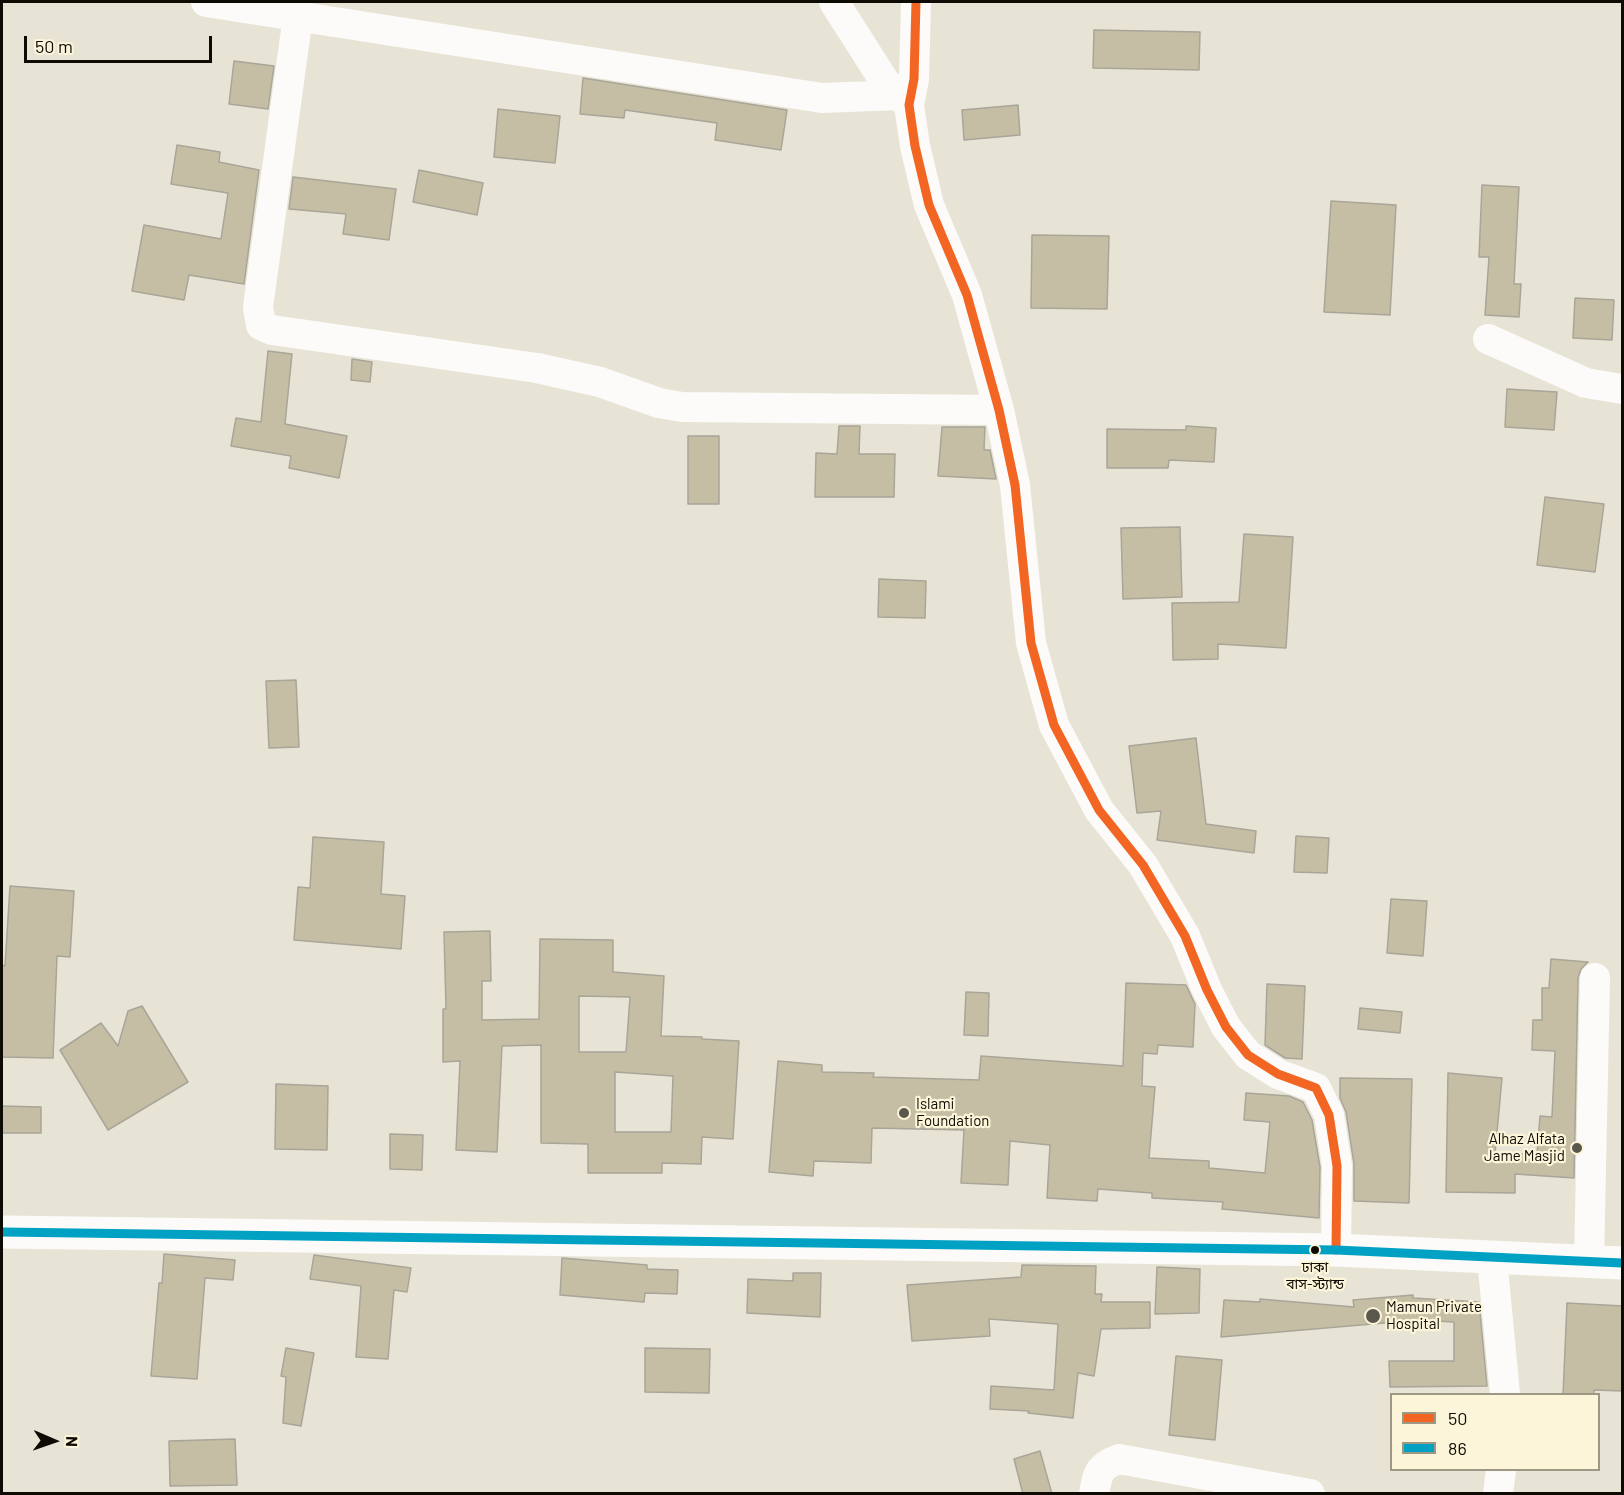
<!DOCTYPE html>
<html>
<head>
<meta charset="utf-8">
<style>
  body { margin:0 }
  #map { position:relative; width:1624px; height:1495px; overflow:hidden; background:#e8e4d5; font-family:Barlow,sans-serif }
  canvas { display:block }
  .frame { position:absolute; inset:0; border:3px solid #0e0b04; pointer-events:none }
  .legend { position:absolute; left:1390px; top:1393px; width:210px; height:78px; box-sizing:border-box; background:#fdf5da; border:2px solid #9d9784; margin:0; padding:8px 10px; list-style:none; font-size:18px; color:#0e0b04 }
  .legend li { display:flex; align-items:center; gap:12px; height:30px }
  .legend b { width:30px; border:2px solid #9d9784 }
  .north { position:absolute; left:24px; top:1411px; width:60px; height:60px; -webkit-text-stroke:4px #fdf5da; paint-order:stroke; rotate:92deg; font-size:16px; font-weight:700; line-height:24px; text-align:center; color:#0e0b04 }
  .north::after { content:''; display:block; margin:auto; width:21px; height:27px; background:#0e0b04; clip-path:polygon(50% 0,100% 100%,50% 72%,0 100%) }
  .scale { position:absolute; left:24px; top:36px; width:188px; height:27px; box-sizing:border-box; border:3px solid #0e0b04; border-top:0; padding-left:8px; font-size:18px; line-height:21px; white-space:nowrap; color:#0e0b04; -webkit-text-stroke:4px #fdf5da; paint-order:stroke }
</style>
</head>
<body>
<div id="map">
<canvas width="1624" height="1495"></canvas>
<div class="frame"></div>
<ul class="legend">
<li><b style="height:8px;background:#f26522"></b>50</li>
<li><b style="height:8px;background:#01a1c4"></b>86</li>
</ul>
<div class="north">N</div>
<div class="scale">50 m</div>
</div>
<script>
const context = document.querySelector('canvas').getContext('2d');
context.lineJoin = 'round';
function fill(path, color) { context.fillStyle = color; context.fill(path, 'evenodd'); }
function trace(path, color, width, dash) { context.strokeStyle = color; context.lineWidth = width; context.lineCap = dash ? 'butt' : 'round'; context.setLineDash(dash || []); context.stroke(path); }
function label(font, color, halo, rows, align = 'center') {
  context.font = font + ' Barlow,"Noto Sans Bengali",sans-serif'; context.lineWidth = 4.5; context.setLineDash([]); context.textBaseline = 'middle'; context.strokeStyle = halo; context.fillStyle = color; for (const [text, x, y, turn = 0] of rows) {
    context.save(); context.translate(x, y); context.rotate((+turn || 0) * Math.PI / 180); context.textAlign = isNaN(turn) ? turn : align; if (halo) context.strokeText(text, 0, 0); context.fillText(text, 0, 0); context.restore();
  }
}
const building = new Path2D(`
  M1094,30l106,2 -1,38 -106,-2z
  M234,61l40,5 -6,43 -39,-5z
  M583,78l204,32 -6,40 -66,-10 2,-17 -92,-13 -1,8 -44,-4z
  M1018,105l2,30 -56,5 -2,-30z
  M498,109l62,7 -5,47 -61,-6z
  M177,145l43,7 -1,10 40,8 -15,114 -55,-9 -5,25 -52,-9 12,-66 77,14 7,-46 -57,-9z
  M419,170l64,13 -6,32 -64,-13z
  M293,177l103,12 -7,51 -46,-6 3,-20 -57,-5z
  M1482,185l37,2 -5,97h7l-2,33 -34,-2 4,-58h-10z
  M1331,201l65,4 -6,110 -66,-3z
  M1032,235l77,1 -2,73 -76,-1z
  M1575,298l39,2 -2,40 -39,-2z
  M268,351l24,3 -7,70 62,12 -8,42 -50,-10 2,-12 -60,-10 5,-28 25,4z
  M352,359l20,3 -2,20 -19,-2z
  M1507,389l50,3 -3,38 -49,-3z
  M839,426h21l-1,28h36l-1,43h-79l1,-44 21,1z
  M1186,426l30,2 -2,34 -45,-2 -1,8h-61v-39l79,1z
  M942,427h43l-1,23h6l6,29 -58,-3z
  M688,436h31v68h-31z
  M1545,497l59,7 -9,68 -58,-7z
  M1180,527l2,70 -59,2 -2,-71z
  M1244,534l49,3 -7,111 -68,-4v15l-45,1 -1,-57 67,-1z
  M879,579l47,2 -1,37 -47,-1z
  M296,680l3,67 -30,1 -3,-67z
  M1196,738l10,86 50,7 -2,22 -97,-13 4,-29 -24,2 -8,-67z
  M1296,836l33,2 -2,35 -33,-1z
  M313,837l71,5 -3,52 24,2 -4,53 -107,-9 4,-53 12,1z
  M10,886l64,5 -4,66 -13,-1 -4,102 -51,-1v-92l3,1z
  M1391,899l36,2 -4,55 -36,-3z
  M490,931l1,50h-9v39l57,-1 1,-80 73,1v32l51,4 -3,60 41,1v2l37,2 -6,98 -31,-2 -1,27 -39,-1v10h-74v-29l-47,-1v-98l-39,1 -5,106 -41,-2 4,-89 -17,1v-53h3l-2,-77zM579,996l51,1 -4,55h-47zM615,1072l58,4 -2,56h-56z
  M1551,959l37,3 -7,7 -3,9 -4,200 -59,-4v19l-69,-1 2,-119 54,5 -7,76h42l3,-38 12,1 3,-66 -23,-1 1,-30h9v-32h7z
  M1126,983l60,2 9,19 -2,43 -35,-2 -1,9 -14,-1 -1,33 13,1 -6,71 60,3v7l56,5 5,-51 -26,-2 2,-27 43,3 14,6 9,18 8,47 -1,51 -97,-9 1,-7 -71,-4v-5l-54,-4 -1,12 -50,-3 3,-53 -40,-4 -2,44 -47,-2 3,-53 -92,-2 -1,35 -57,-2 -1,15 -44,-4 9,-111 44,4v7l52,1 -1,4 106,3 2,-24 142,10z
  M1267,984l38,2 -3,73 -17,-1 -20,-13z
  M966,992l23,1 -1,43 -24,-1z
  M142,1006l46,76 -80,48 -48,-80 41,-27 17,23 10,-35z
  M1360,1008l42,4 -2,21 -42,-4z
  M1340,1078l72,1 -3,124 -55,-2v-37l-8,-52 -6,-14z
  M276,1084l52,2 -1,64 -52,-1z
  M2,1106l39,1v26h-39z
  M390,1134l33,1 -1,35 -32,-1z
  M164,1254l71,6 -2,20 -28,-2 -8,101 -46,-3 8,-93h3z
  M314,1255l97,13 -4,24 -13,-2 -6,69 -32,-2 5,-71 -51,-7z
  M562,1258l85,7v4l31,1 -1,24 -32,-1 -1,9 -84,-7z
  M1022,1265l74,1 -1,28h7l-1,8h49v26l-49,1 -7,47 -16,-3 -5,45 -45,-5 1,-2 -39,-2 1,-23 63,4 4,-66 -69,-5 1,17 -78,5 -5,-56 114,-8z
  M1157,1267l43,2 -1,44 -44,1z
  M793,1273h28l-1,44 -73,-4 1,-34 45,2z
  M1413,1295v3l66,4 8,84 -97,1 -1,-26h65v-39l-35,-2 -198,17 3,-37 36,2v-3l94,8 -1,-7z
  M1567,1303l56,3v85l-29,-1v5h-31z
  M286,1348l28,5 -13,73 -18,-3 3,-46 -5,-1z
  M645,1348l65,1 -1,44 -64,-1z
  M1176,1356l46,4 -7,80 -46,-5z
  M235,1439l2,46 -67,1 -1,-45z
  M1040,1451l12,43h-29l-9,-35z`);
fill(building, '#c6bea4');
trace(building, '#a8a599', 1.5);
trace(new Path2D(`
  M206,2l616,96 77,-3
  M834,2l51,80 24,23
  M916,2l-2,77 -5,26 6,41 14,59 38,90 32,115 16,75 16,158 23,82 45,85 44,55 42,71 22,54 19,37 22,28 30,19 38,14 13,27 8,51 -1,84
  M298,16l-40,291 3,18 11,5 265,38 63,14 59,21 23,4 317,3
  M1488,339l98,44 36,6
  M1492,1258l13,136
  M1589,1261l6,-283
  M1094,1494c4,-21 4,-27 25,-35l191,35
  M1498,1494l3,-24`), '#fcfbf9', 30);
trace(new Path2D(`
  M2,1232l1334,18 286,13`), '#fcfbf9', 33);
trace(new Path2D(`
  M916,2l-2,77 -5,26 6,41 14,59 38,90 32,115 16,75 16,158 23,82 45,85 44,55 42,71 22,54 19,37 22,28 30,19 38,14 13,27 8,51 -1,84`), '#f26522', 9);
trace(new Path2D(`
  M2,1232l1334,18 286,13`), '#01a1c4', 9);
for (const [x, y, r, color] of [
  [904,1113,6,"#5a574d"],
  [1577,1148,6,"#5a574d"],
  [1315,1250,5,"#0e0b04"],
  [1373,1316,8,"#5a574d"]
]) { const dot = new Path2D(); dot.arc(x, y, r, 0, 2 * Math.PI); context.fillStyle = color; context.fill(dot); trace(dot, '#fdf5da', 2); }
label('14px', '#0e0b04', '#fdf5da', [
  ["ঢাকা",1315,1267],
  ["বাস-স্ট্যান্ড",1315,1284]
]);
label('15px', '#0e0b04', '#fdf5da', [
  ["Islami",916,1104],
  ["Foundation",916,1121],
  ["Alhaz Alfata",1565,1139,"right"],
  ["Jame Masjid",1565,1156,"right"],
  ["Mamun Private",1386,1307],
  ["Hospital",1386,1324]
], 'left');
</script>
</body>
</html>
